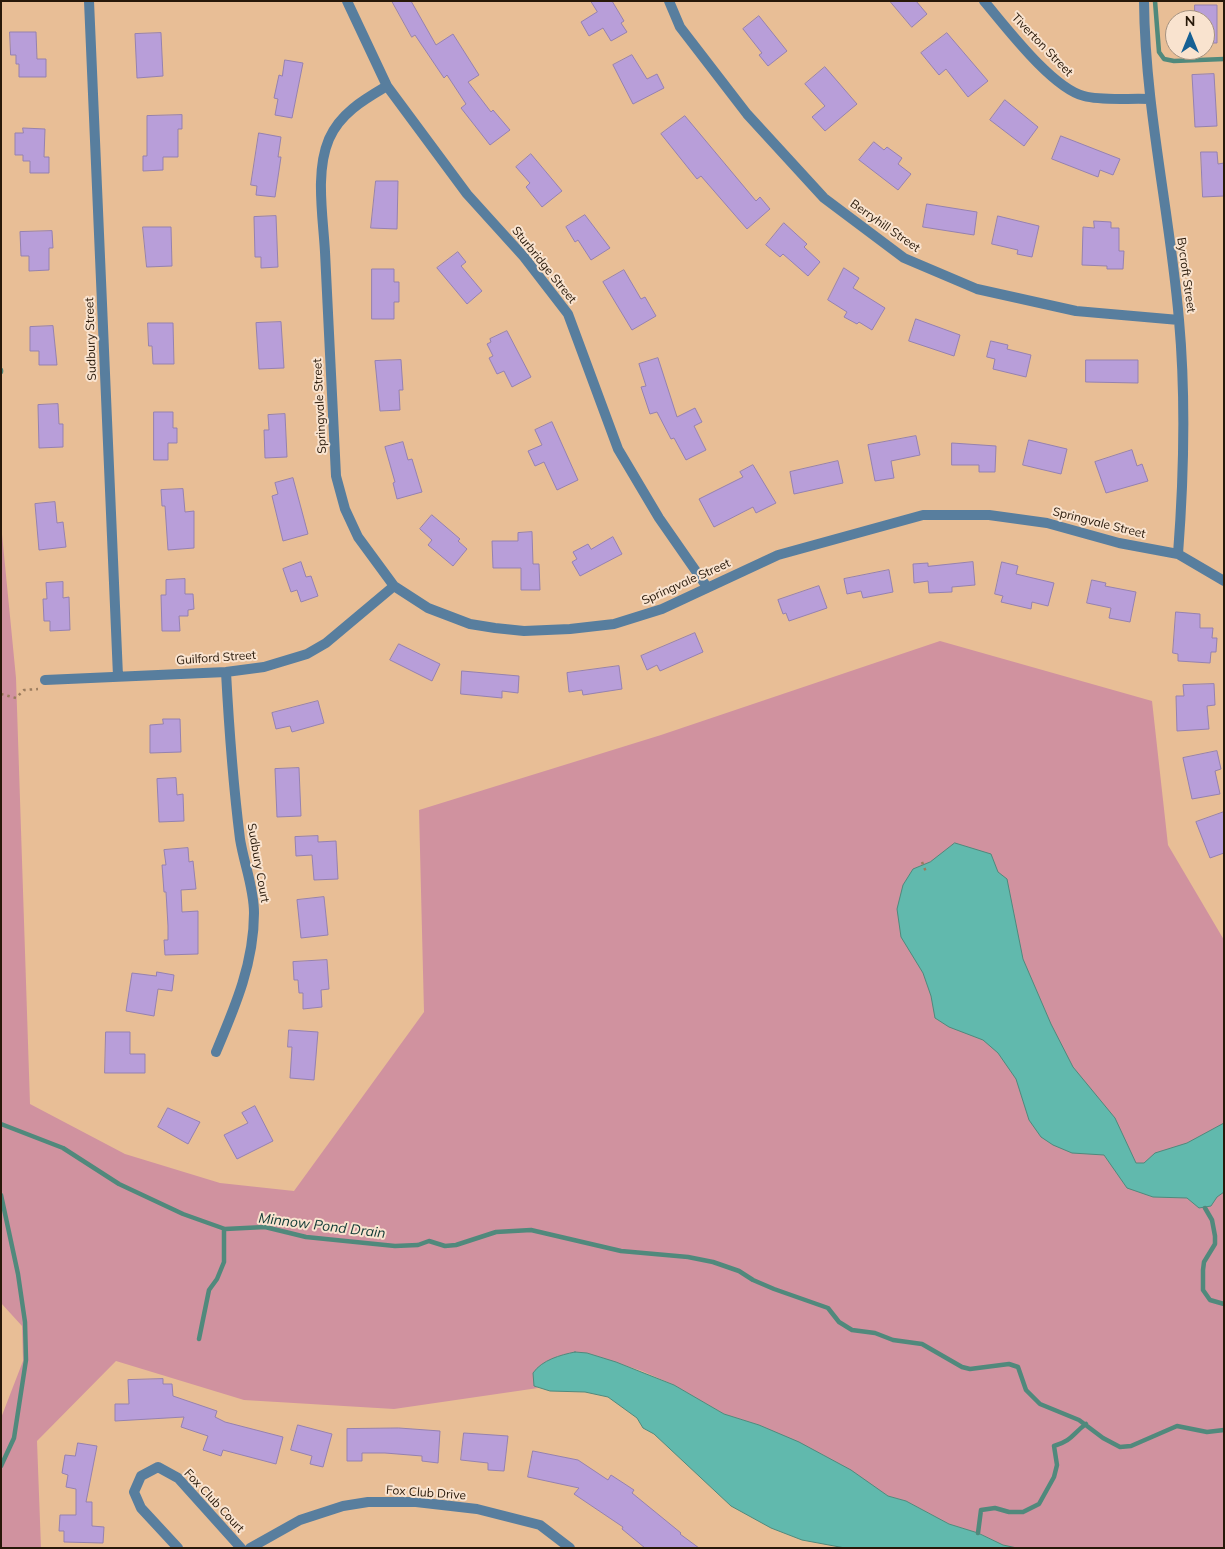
<!DOCTYPE html>
<html>
<head>
<meta charset="utf-8">
<style>
  body { margin:0 }
  #map { position:relative; width:1225px; height:1549px; overflow:hidden; background:#e8be96; font-family:Mulish,sans-serif }
  canvas { display:block }
  .frame { position:absolute; inset:0; border:2px solid #271809; pointer-events:none }
  .north { position:absolute; left:1165px; top:10px; width:50px; height:50px; box-sizing:border-box; background:#f9e3cf; border:1px solid #a59280; border-radius:50%; rotate:0deg; font-size:14px; font-weight:700; line-height:20px; text-align:center; color:#271809 }
  .north::after { content:''; display:block; margin:auto; width:18px; height:22px; background:#166094; clip-path:polygon(50% 0,100% 100%,50% 72%,0 100%) }
</style>
</head>
<body>
<div id="map">
<canvas width="1225" height="1549"></canvas>
<div class="frame"></div>
<div class="north">N</div>
</div>
<script>
const context = document.querySelector('canvas').getContext('2d');
context.lineJoin = 'round';
function fill(path, color) { context.fillStyle = color; context.fill(path, 'evenodd'); }
function trace(path, color, width, dash) { context.strokeStyle = color; context.lineWidth = width; context.lineCap = dash ? 'butt' : 'round'; context.setLineDash(dash || []); context.stroke(path); }
function label(font, color, halo, rows, align = 'center') {
  context.font = font + ' Mulish,sans-serif'; context.lineWidth = 4; context.setLineDash([]); context.textBaseline = 'middle'; context.strokeStyle = halo; context.fillStyle = color; for (const [text, x, y, turn = 0] of rows) {
    context.save(); context.translate(x, y); context.rotate((+turn || 0) * Math.PI / 180); context.textAlign = isNaN(turn) ? turn : align; if (halo) context.strokeText(text, 0, 0); context.fillText(text, 0, 0); context.restore();
  }
}
fill(new Path2D(`
  M1,524l15,154 14,426 95,50 95,29 74,8 130,-179 -5,-202 242,-75 279,-94 212,60 16,144 56,95v608h-207l-14,-3 -25,-12 -29,-9 -43,-23 -18,-5 -63,-40 -66,-31 -35,-11 -50,-29 -32,-14 -55,-18 -29,3 -24,30 4,2 -144,21 -150,-9 -128,-39 -79,80 4,107h-40v-130l22,-57 -1,-35 -21,-23z`), '#d0929f');
const water = new Path2D(`
  M955,843l36,11 7,18 9,7 16,80 28,65 22,43 42,51 21,45h8l11,-10 32,-10 37,-20v69l-7,5 -6,9 -12,2 -12,-10 -34,-1 -26,-9 -23,-33 -32,-2 -19,-8 -12,-8 -12,-17 -13,-41 -18,-26 -15,-13 -34,-13 -14,-9 -4,-22 -8,-23 -22,-36 -4,-28 6,-24 10,-16 17,-7z
  M575,1352l12,1 29,9 58,23 50,29 35,11 40,17 52,28 37,26 18,5 43,23 29,9 25,12 14,3h-172l-43,-8 -31,-12 -40,-22 -77,-72 -11,-6 -6,-10 -29,-21 -23,-5 -35,-1 -16,-5 -1,-13c9,-13 27,-18 42,-21z`);
fill(water, '#61b9ad');
trace(water, '#50897c', 1);
trace(new Path2D(`
  M1155,1l4,51 5,7 10,2 50,-2
  M1,370v2
  M1,1124l62,24 56,36 64,30 42,15 40,-2 41,10 89,9 23,-1 11,-4 16,5 11,-1 40,-13 35,-2 90,21 67,6 25,5 26,9 14,9 21,9 54,19 11,14 13,8 23,3 18,7 29,4 40,23 8,2 39,-5 9,3 8,23 14,14 39,16 24,18 17,9 11,-1 46,-20 30,6 17,-2
  M1,1195l17,79 7,48 1,38 -12,78 -13,28
  M1205,1208l7,12 3,16v8l-11,18 -1,8v20l7,10 14,4
  M199,1339l10,-49 8,-11 7,-17v-33
  M978,1533l3,-23 14,-2 14,4h14l16,-8 15,-27 3,-12 -3,-19c19,-6 18,-12 32,-22`), '#50897c', 4.5);
const building = new Path2D(`
  M392,1h19l25,44 17,-11 26,41 -11,7 23,30 2,-2 17,20 -20,15 -29,-37 5,-4 -19,-29 -3,3 -29,-43 -3,2z
  M591,1h21l12,20 -3,2 6,9 -16,9 -8,-13 -14,8 -8,-14 16,-10z
  M890,1h26l11,13 -15,13z
  M1195,5h22v38h-12v-23h-10z
  M759,16l28,35 -19,15 -9,-11 3,-2 -19,-24z
  M10,32h26l1,27h9v18h-27v-13h-3v-9h-5z
  M161,33l2,43 -26,2 -2,-44z
  M947,33l41,48 -20,16 -22,-28 -7,6 -18,-22z
  M632,55l15,24 10,-5 7,14 -31,16 -20,-39z
  M285,60l18,3 -11,55 -17,-3 3,-16 -4,-1 5,-23 3,1z
  M825,67l32,37 -32,27 -13,-14 13,-11 -20,-22z
  M1214,74l3,52 -22,1 -3,-52z
  M1005,100l33,27 -14,19 -34,-26z
  M182,115v14h-4v28h-15v13l-20,1v-15h4v-40z
  M685,116l71,85 4,-4 10,12 -23,20 -46,-53 -4,3 -36,-45z
  M23,128l22,1 -1,28h5v16h-19v-12h-7v-6h-8v-22h8z
  M259,133l22,4 -3,20h3l-6,40 -19,-2 1,-9 -6,-1z
  M1061,136l59,23 -7,16 -13,-5 -2,7 -46,-18z
  M874,142l10,8 3,-3 15,11 -4,6 13,10 -13,16 -39,-30z
  M1201,152h16l1,12 6,-1v33l-21,1z
  M531,154l31,37 -20,16 -16,-20 4,-4 -14,-16z
  M376,181h22l-1,48 -26,-1z
  M927,204l50,8 -3,23 -51,-8z
  M585,215l25,33 -19,12 -13,-20 -3,2 -9,-15z
  M276,216l2,51 -17,1v-11h-6l-1,-40z
  M998,216l41,10 -7,31 -15,-3 1,-4 -26,-6z
  M1094,221l17,1v6h8v23h5l-1,18h-16v-3l-25,-1 1,-38 11,1z
  M784,223l23,21 -3,3 16,15 -12,14 -25,-22 -3,3 -14,-12z
  M143,227h28l1,39 -25,1z
  M52,231l1,17h-4v22l-20,1v-15h-8l-1,-24z
  M458,252l8,10 -5,4 21,25 -15,13 -30,-36z
  M844,268l15,10 -6,10 32,20 -13,22 -13,-8 -2,2 -13,-7 3,-5 -19,-12z
  M372,269h22v13h5v20h-5v17h-22z
  M624,270l17,29 4,-2 11,19 -24,14 -29,-48z
  M916,319l44,16 -6,21 -45,-15z
  M281,322l3,46 -25,1 -3,-46z
  M148,323h25l1,41h-21l-1,-18h-3z
  M53,326l4,39h-18v-14h-9v-24z
  M507,331l24,46 -19,10 -8,-16 -7,3 -8,-16 4,-2 -6,-12 4,-2 -1,-3z
  M991,341l17,4 -1,4 24,6 -5,22 -33,-8 2,-10 -8,-2z
  M658,358l19,59 18,-9 7,14 -8,4 12,24 -20,10 -12,-22 -3,1 -14,-27 -7,2 -9,-27 5,-1 -7,-22z
  M401,360l2,30h-4l1,20 -20,1 -5,-50z
  M1086,360h52v23l-52,-1z
  M58,404l1,20h4v23l-24,1 -1,-43z
  M154,412h19v16h4v15h-9v17h-14z
  M285,414l2,43 -22,1 -1,-28h5l-1,-15z
  M552,422l26,58 -21,10 -13,-28 -9,4 -7,-15 14,-6 -7,-15z
  M916,436l4,19 -29,6 3,17 -19,3 -7,-36z
  M1029,440l38,9 -6,25 -38,-9z
  M403,442l5,18 4,-1 10,33 -25,7 -4,-16 2,-1 -10,-35z
  M952,443l44,3 -1,26h-16v-7h-27z
  M1132,450l5,16 5,-2 6,17 -42,12 -11,-31z
  M838,461l5,22 -49,11 -4,-22z
  M753,465l23,38 -20,10 -3,-6 -39,20 -15,-28 44,-22 -3,-5z
  M293,478l15,56 -25,7 -11,-45 6,-2 -3,-11z
  M183,489l2,23 9,-1v37l-26,2 -3,-44h-3l-1,-16z
  M55,502l2,21 6,-1 3,25 -27,3 -4,-46z
  M432,515l28,24 -2,2 9,8 -14,17 -25,-21 4,-5 -12,-11z
  M532,532l1,32h6l1,26h-19v-22h-28l-1,-27h26v-8z
  M613,537l9,17 -42,22 -8,-14 5,-3 -4,-7 15,-8 3,5z
  M301,562l5,15 5,-1 7,20 -17,6 -4,-12 -6,2 -8,-23z
  M973,562l2,23 -23,2v5l-23,1 -1,-12 -14,2 -1,-19 15,-1v3z
  M1002,562l16,4 -2,8 38,9 -6,23 -16,-4 -1,7 -30,-7 2,-6 -8,-2z
  M889,570l4,22 -30,6 -2,-7 -14,3 -3,-15z
  M185,579v15h8l1,15 -6,1v6h-9l1,15h-18l-1,-36h5v-15z
  M1092,580l14,3 -1,3 31,6 -6,30 -21,-4 2,-10 -24,-5z
  M63,582v16l6,-1 1,33 -20,1v-10h-6l-1,-22h4l-1,-16z
  M819,586l8,22 -38,13 -3,-8 -3,1 -5,-14z
  M1176,612l24,2v14h13l-1,10h5l-1,14h-5l-1,11 -32,-2v-7l-5,-1z
  M695,633l8,19 -43,19 -3,-6 -10,5 -6,-14z
  M399,644l41,20 -8,17 -42,-21z
  M619,666l3,23 -39,6 -1,-5 -13,2 -2,-19z
  M462,671l57,5 -1,17 -16,-2v7l-41,-4z
  M1214,684l1,21 -8,1 2,23 -32,2 -1,-35h8l-1,-11z
  M318,701l6,22 -32,9 -2,-6 -14,3 -4,-16z
  M163,719h17l1,33 -31,1v-28l13,-1z
  M1217,751l4,18 -6,2 5,23 -28,5 -9,-41z
  M299,768l2,48 -24,1 -2,-48z
  M176,778l1,17 6,-1 1,27 -25,1 -2,-43z
  M1224,812v41l-14,5 -14,-36z
  M318,836v6l18,-1 2,38 -24,1 -2,-25 -16,1 -1,-19z
  M188,848l1,14 4,-1 3,28 -15,1 1,22 16,-1v43l-33,1 -1,-15h4v-14l-2,-34h-2l-2,-27h4l-2,-15z
  M324,897l4,38 -27,3 -4,-38z
  M327,960l2,29 -8,1 1,17 -19,2v-16h-4l-1,-13h-4l-1,-18z
  M157,972l17,3 -2,16 -14,-2 -4,27 -28,-5 6,-38 24,3z
  M289,1030l29,2 -4,48 -24,-2 2,-31h-4z
  M106,1032h24v22h15v19h-40z
  M255,1106l18,35 -36,18 -13,-24 24,-12 -6,-10z
  M168,1108l32,14 -12,22 -30,-17z
  M163,1379v5h9l1,12 44,15 -2,6 10,5 58,15 -7,27 -53,-14 -2,6 -18,-6 5,-14 -27,-9 3,-10 -69,4v-17h14l-1,-24z
  M298,1425l34,9 -9,33 -13,-3 2,-8 -21,-6z
  M399,1428l41,3 -2,32 -16,-2v-5l-37,-3h-23v8h-15v-32z
  M464,1433l44,3 -4,35 -16,-1v-7l-27,-3z
  M78,1443l19,3 -11,56h6v24l12,1 -1,16 -39,-1v-11h-5l1,-16h16v-26l-10,-2 2,-12 -6,-2 3,-18 10,1z
  M533,1451l45,9 30,20 3,-5 23,15 -2,3 49,40 -1,1 19,14h-54l-23,-19 1,-2 -49,-33 5,-6 -51,-11z`);
fill(building, '#b89ed9');
trace(building, '#9581af', 1);
trace(new Path2D(`
  M1,694l15,4 8,-8 14,-1
  M922,862l4,10`), '#9b7c5e', 2.5, [2.5, 4]);
trace(new Path2D(`
  M89,1l29,675
  M347,1l40,85 80,108 57,63 44,57 50,135 41,69 48,69
  M669,1l11,26 67,87 77,84 80,60 73,31 99,22 103,9
  M984,1c22,26 68,87 100,95 18,5 46,2 65,3
  M1144,1c1,108 26,212 35,319 7,78 5,156 -1,234
  M387,86c-22,13 -47,27 -58,53 -14,33 -6,77 -4,113 3,74 7,149 11,224l9,33 13,28 36,49 34,22 42,16 25,4 29,3 46,-2 44,-5 48,-15 116,-54 145,-40h66l58,8 72,20 59,11 46,27
  M45,680l181,-8 38,-5 43,-13 19,-11 68,-57
  M216,1052c19,-45 38,-89 38,-139 0,-25 -10,-49 -14,-74 -7,-56 -11,-111 -14,-167
  M178,1548l-37,-40 -7,-16 7,-16 17,-9 20,11 63,70
  M250,1548l50,-28 43,-14 25,-4h48l61,7 63,16 30,23`), '#587e9e', 10);
label('12px', '#271809', '#f9e3cf', [
  ["Tiverton Street",1042,45,46],
  ["Berryhill Street",885,226,35],
  ["Sturbridge Street",544,265,51],
  ["Bycroft Street",1186,275,82],
  ["Sudbury Street",91,339,-92],
  ["Springvale Street",320,406,-93],
  ["Springvale Street",1099,523,14],
  ["Springvale Street",686,582,-24],
  ["Guilford Street",216,658,-4],
  ["Sudbury Court",258,863,80],
  ["Fox Club Drive",426,1493,4],
  ["Fox Club Court",214,1501,47]
]);
label('italic 14px', '#0f3a35', '#f9e3cf', [
  ["Minnow Pond Drain",322,1226,7]
]);
</script>
</body>
</html>
